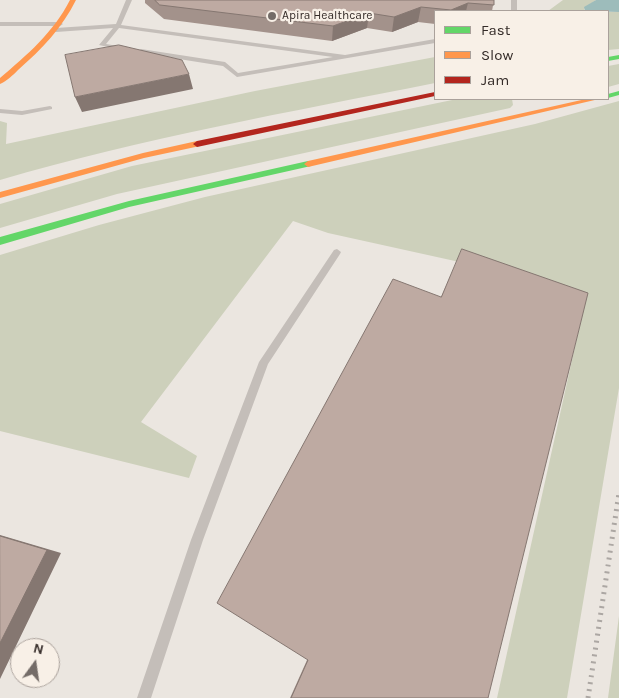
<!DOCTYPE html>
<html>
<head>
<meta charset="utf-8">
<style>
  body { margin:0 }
  #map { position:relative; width:619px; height:698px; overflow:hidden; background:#ebe6e0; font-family:Karla,sans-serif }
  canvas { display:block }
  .legend { position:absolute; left:434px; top:10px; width:175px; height:90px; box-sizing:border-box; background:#f8f0e7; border:1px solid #aaa19b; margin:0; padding:6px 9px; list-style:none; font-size:15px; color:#342b28 }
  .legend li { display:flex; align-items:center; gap:10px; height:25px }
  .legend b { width:25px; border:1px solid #aaa19b }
  .north { position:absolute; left:10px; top:638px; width:50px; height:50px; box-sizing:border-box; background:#f8f0e7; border:1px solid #aaa19b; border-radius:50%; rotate:14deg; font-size:14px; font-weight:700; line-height:20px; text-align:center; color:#342b28 }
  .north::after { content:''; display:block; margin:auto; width:18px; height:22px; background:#746c68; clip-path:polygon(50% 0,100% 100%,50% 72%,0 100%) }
</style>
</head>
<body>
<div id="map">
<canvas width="619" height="698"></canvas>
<ul class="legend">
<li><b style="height:6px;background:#63d668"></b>Fast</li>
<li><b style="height:6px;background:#ff974d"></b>Slow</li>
<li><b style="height:6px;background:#b3261e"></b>Jam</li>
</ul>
<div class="north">N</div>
</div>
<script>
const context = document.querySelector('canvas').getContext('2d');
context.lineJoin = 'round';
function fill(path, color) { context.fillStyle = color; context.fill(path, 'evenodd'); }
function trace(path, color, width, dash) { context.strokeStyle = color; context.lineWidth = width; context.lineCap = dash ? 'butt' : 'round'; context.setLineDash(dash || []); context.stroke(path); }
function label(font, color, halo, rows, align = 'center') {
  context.font = font + ' Karla,sans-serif'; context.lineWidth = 4.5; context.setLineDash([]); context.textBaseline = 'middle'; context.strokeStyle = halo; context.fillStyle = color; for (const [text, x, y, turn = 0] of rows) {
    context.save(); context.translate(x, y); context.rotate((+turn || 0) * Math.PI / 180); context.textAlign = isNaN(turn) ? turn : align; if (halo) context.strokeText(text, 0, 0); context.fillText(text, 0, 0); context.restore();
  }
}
fill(new Path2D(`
  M563,0h33l-12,9 1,2h-37z
  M608,12h11v37l-11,1z
  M435,57v26c-145,29 -292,55 -435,97v-59l7,2 -1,21 249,-53z
  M619,64v20l-11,3v-21z
  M457,99h55l1,6 -3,3 -393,86 -117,34v-24l132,-38z
  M619,101v287l-52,310h-70l87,-392 -120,-43 -136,-30 -35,-12 -152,201 56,34 -8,22 -189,-47v-176l99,-30 106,-28 330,-73z
  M619,616v82h-11z`), '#cdd0bb');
fill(new Path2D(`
  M596,0h23v12l-34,-1 -1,-4z`), '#9dbcbb');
fill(new Path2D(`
  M126,0h6l-11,25 224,30 90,-16v4l-198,34 -14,-11 -82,-13 -3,-2 3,-2 84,13 13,11 95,-16 -214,-29 -13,16 18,3 1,1 -3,2 -23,-5 14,-17 -57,4 -3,-2 3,-2 60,-4z
  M511,0h6v11h-6z
  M0,22h60l3,2 -3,2h-60z
  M50,106l2,1v2l-30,6 -22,-2v-4l22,2z
  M337,249l4,3 -1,2 -72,110 -65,176 -52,158h-14l54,-158 68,-178 75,-112z`), '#c4beb9');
fill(new Path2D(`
  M619,55v4l-11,2v-4z
  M619,91v4l-11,3v-4z
  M308,161l3,1v4l-182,41 -129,38v-8l129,-36z`), '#63d668');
fill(new Path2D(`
  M70,0h6c-14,28 -34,49 -58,70 -5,5 -11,11 -18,14v-6c27,-23 53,-45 70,-78z
  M586,99h13l-291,68 -4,-3 4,-3z
  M197,141l3,1v4l-56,12 -144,40v-6l143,-39z`), '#ff974d');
fill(new Path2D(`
  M435,92v4l-238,51 -4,-3 4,-3z`), '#b3261e');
trace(new Path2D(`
  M588,698l31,-205`), '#aca7a3', 5, [2, 5]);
fill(new Path2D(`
  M145,0h349l-2,11h-57v13l-17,-2 -26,10 -25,-4 -35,13 -168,-22 -19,-16z
  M441,297l47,401h-198l17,-38z`), '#a3928b');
fill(new Path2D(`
  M468,3l-2,8h-16l1,-1z
  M421,7l-3,15 -26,10 2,-15z
  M369,13l-2,15 -35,13 1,-15z
  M189,74l4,15 -111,23 -7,-15z
  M0,535l61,18 -61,126z`), '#857771');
const building = new Path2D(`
  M155,0h339v5l-26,-2 -17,7 -30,-3 -27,10 -25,-4 -36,13 -173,-21z
  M119,45l63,15 7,14 -114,23 -10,-42z
  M462,249l126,44 -100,405h-197l17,-38 -91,-57 176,-324 48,18z
  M0,536l47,14 -47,93z`);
fill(building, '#beaaa2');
trace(building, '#857771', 1);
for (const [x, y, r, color] of [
  [272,16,5,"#746c68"]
]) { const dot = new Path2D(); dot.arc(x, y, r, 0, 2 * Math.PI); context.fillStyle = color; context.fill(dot); trace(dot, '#f8f0e7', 2); }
label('12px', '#342b28', '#f8f0e7', [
  ["Apira Healthcare",282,16]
], 'left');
</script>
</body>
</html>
